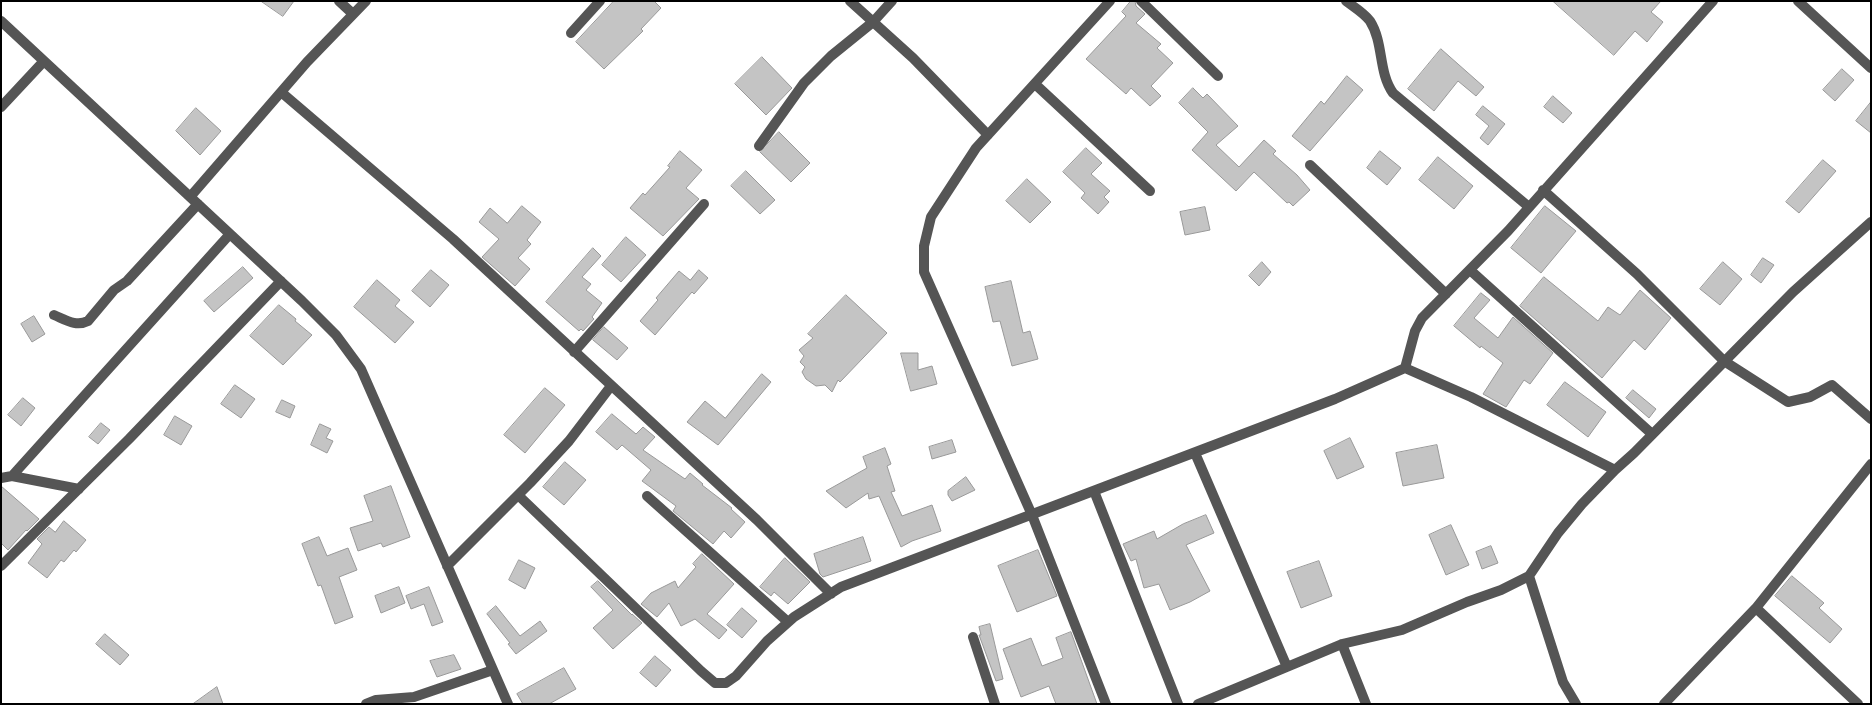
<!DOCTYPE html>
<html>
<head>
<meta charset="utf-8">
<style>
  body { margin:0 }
  #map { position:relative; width:1872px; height:705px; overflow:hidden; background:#fff; font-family:"Roboto Condensed",sans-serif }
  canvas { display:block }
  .frame { position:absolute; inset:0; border:2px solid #000; pointer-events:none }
</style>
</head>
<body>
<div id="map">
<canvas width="1872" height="705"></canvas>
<div class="frame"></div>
</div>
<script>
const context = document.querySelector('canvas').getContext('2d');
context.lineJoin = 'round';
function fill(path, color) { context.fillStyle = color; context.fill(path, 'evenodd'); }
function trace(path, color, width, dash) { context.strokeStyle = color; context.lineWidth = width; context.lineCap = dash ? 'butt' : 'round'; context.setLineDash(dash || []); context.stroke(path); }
const building = new Path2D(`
  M261,1h33l-11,15z
  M614,1h40l7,7 -20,21 2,2 -39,38 -28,-27z
  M1131,1h4l1,5 9,8 -9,9 25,21 -4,4 16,15 -22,23 10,10 -11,10 -19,-18 -5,6 -40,-35 40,-43 -4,-4z
  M1553,1h108l-10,11 12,10 -16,20 -12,-11 -21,24z
  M1441,49l43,38 -8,9 -18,-15 -24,30 -26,-22z
  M762,57l30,31 -26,27 -31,-31z
  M1842,69l12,11 -19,21 -12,-11z
  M1347,76l16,14 -53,61 -18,-15 29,-35 3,3z
  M1193,88l10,10 4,-4 31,32 -22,19 23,22 25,-27 12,11 -3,3 24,21 13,15 -17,16 -4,-4 -2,1 -33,-31 -18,19 -44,-41 16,-18 -29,-29z
  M1553,96l19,17 -9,10 -19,-16z
  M1871,102v31l-15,-12z
  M1483,106l22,18 -17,21 -8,-7 9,-12 -13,-11z
  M196,108l25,23 -21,24 -24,-24z
  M779,132l31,31 -19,19 -31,-30z
  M1086,148l16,15 -11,11 19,17 -6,6 5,5 -11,12 -17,-16 4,-5 -22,-21z
  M680,151l22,19 -16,18 13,11 -36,37 -33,-28 13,-15 2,2 25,-28 -2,-1z
  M1380,151l21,17 -14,17 -20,-17z
  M1438,157l35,29 -19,23 -35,-29z
  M1823,160l13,11 -37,42 -13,-11z
  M746,171l29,29 -15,14 -29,-28z
  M1027,179l24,23 -21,21 -24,-22z
  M522,206l19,16 -14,18 4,4 -13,14 12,11 -15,17 -33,-29 17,-18 -20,-17 11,-14 17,15z
  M1545,206l31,25 -35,42 -30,-25z
  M1205,207l5,23 -25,5 -5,-23z
  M626,237l20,18 -25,27 -19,-17z
  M593,248l8,8 -19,21 9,7 -5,6 16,13 -10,14 2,2 -11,12 -2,-2 -2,2 -33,-29z
  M1763,258l11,7 -13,18 -10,-8z
  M1262,262l9,10 -12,14 -10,-10z
  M1723,262l19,17 -22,26 -20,-16z
  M243,267l10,11 -39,34 -10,-11z
  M431,270l18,15 -19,22 -18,-16z
  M699,270l9,8 -14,16 -2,-2 -37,43 -15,-14 18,-21 -2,-2 23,-27 11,9z
  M1544,277l54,44 10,-14 12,8 20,-25 31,28 -26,32 -11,-10 -32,38 -82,-72z
  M377,280l23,20 -5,6 19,16 -19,21 -41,-36z
  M1011,281l12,52 7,-2 8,28 -26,7 -12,-45 -7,1 -8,-35z
  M1481,293l9,7 -16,18 24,20 15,-21 40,36 -23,31 -6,-4 -18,27 -23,-13 20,-31 -22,-17 -1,2 -26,-22z
  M846,295l41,38 -47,49 -2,-2 -6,12 -7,-7 -9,1 -10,-7 -4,-7 3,-5 -5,-5 4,-6 -5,-6 14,-12 -5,-4z
  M279,305l17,14 -1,2 17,14 -29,30 -33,-29z
  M34,316l11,18 -13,8 -11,-18z
  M604,327l24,21 -11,12 -24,-20z
  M901,353h17v17l14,-4 5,18 -26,7z
  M762,374l9,8 -53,63 -31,-23 18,-21 20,17z
  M1565,382l41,30 -18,25 -41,-32z
  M235,385l20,14 -14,19 -20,-14z
  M545,388l20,17 -40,48 -21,-18z
  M1633,390l23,19 -7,9 -23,-20z
  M23,398l12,10 -14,18 -13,-11z
  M282,400l13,6 -5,12 -14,-6z
  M612,414l24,20 7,-7 12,10 -12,13 42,29 5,-6 13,11 -1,1 30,23 -1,1 14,13 -14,16 -7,-7 -11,13 -40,-33 3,-5 -34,-25 9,-11 -29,-25 -5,5 -21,-18z
  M175,416l17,10 -11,19 -17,-10z
  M101,423l9,7 -12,14 -9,-7z
  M320,424l11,5 -5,9 7,3 -6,12 -16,-8z
  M1350,438l14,29 -27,12 -13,-28z
  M952,440l4,12 -24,7 -3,-12z
  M1437,445l7,33 -41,8 -7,-33z
  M885,448l6,16 -4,2 8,25 -4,1 11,24 30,-11 9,26 -29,10 -11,6 -22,-51 -10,3 -1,-6 -22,15 -20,-17 41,-23 -4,-11z
  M565,462l21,18 -22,25 -21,-18z
  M966,477l9,13 -23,11 -4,-6v-4z
  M1,486l38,33 -12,12 -1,-1 -18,20 -7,-7z
  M391,486l19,51 -27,10 -2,-4 -23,8 -8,-23 23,-7 -9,-25z
  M1206,515l8,18 -28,12 24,46 -20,11 -20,8 -11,-26 -15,4 -8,-29 -5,2 -8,-17 31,-13 3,8 26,-15z
  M64,521l22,19 -10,12 -2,-2 -10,12 -3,-2 -14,18 -19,-15 14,-19 -5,-5 12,-12 6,5z
  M1451,525l18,40 -23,10 -17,-40z
  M319,537l8,19 21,-8 9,22 -18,7 14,40 -18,7 -14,-39 -3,1 -16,-42z
  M863,537l8,24 -48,16 -3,-3 -6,-20z
  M1491,546l7,17 -16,6 -6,-17z
  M1038,550l19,46 -40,16 -19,-46z
  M702,554l32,30 -27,30 20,16 -8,9 -24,-20 -14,7 -12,-23 -12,14 -16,-13 10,-11 24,-12 3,7 18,-21 -3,-3z
  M785,558l25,24 -22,22 -14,-12 -3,4 -11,-9z
  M519,560l16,8 -10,21 -16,-9z
  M1319,561l13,35 -31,12 -14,-36z
  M1792,576l32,27 -5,5 23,21 -12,14 -55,-47z
  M598,581l34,34v-1l10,9 -29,26 -20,-21 20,-18 -22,-23z
  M399,587l6,16 -24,10 -6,-17z
  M429,587l14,35 -11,4 -8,-22 -13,5 -5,-13z
  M496,606l24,30 20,-15 7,10 -31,23 -8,-10 2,-1 -23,-29z
  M742,608l15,13 -15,17 -15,-13z
  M990,624l13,55 -7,2 -17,-46h2l-2,-8z
  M1071,632l26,72h-41l-7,-18 -28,11 -18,-48 28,-11 11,28 21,-8 -7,-20z
  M105,634l24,21 -9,10 -24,-21z
  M454,655l7,14 -24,8 -7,-16z
  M655,656l16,14 -15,17 -16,-14z
  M564,668l12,21 -27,15h-26l-6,-10z
  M217,687l6,17h-30z`);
fill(building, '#c4c4c4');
trace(building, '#999', 1);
trace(new Path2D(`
  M339,1l14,13
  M850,1l63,57 75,77
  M1141,1l77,75
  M1346,1c8,6 18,12 24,20 14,22 8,51 23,72l136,114
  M1798,1l73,67
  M1,21l301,280 34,34 25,34 147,335
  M571,33l29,-32
  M1035,84l115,107
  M281,92l172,147 304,281 74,74
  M1,107l43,-46
  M759,146l45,-63 27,-27 42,-34 19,-21
  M1310,165l136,129
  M1543,190l94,84 87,87 64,41 22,-5 22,-12 39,34
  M190,197l117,-135 59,-61
  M1470,270l182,164
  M54,315c12,5 22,12 34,6l26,-31 13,-9 71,-77
  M574,352l130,-148
  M1405,368l10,-37 7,-13 86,-87 205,-230
  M1195,453l92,214
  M12,476l218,-242
  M1,478l11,-2 67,13
  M1094,491l84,213
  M518,495l183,176 14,12h11l10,-7 31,-35 27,-24 47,-30 494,-188 70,-31 66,29 144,73
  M647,496l141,126
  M1,566l128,-127 152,-158
  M447,566l83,-83 39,-42 42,-55
  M1529,576l34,106 13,22
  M1756,608l102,96
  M973,637l22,67
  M1342,644l24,60
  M366,704l10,-4 38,-3 79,-27
  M1106,704l-74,-189 -108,-243v-26l7,-29 45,-69 134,-147
  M1198,704l144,-60 60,-14 65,-28 34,-12 28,-14 29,-43 24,-29 33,-34 19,-17 159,-161 78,-70
  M1664,704l92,-96 115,-144`), '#555', 10);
</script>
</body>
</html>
